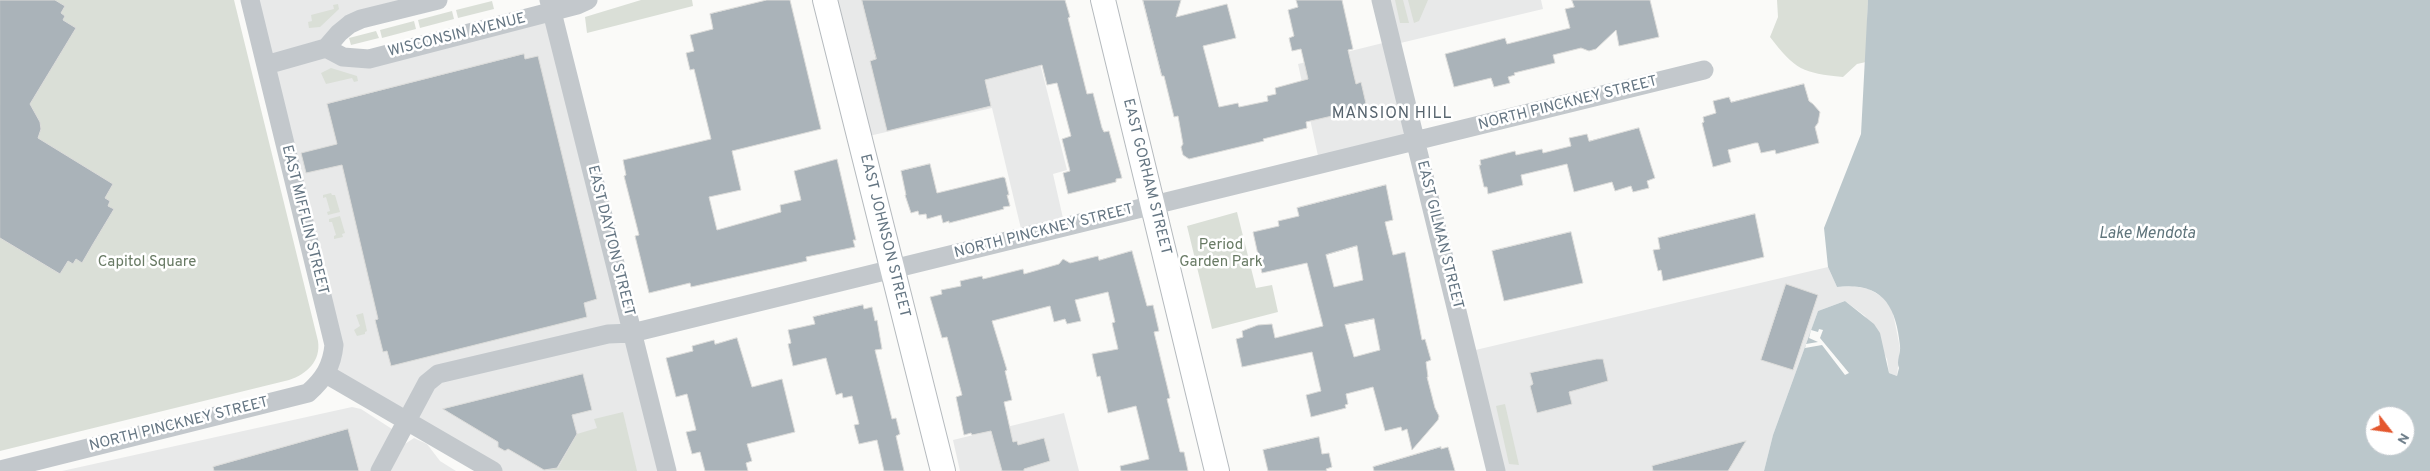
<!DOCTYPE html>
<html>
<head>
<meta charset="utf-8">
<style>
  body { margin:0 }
  #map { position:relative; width:2430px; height:471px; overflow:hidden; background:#fafaf8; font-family:Overpass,sans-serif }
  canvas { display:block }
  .north { position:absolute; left:2365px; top:406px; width:50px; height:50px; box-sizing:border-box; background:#fff; border:1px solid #c1c8cd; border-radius:50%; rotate:120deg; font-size:14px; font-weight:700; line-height:20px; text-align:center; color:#657683 }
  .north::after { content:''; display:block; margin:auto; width:18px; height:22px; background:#e4572e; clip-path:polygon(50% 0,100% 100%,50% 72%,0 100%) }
</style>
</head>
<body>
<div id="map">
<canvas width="2430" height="471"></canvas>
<div class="north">N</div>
</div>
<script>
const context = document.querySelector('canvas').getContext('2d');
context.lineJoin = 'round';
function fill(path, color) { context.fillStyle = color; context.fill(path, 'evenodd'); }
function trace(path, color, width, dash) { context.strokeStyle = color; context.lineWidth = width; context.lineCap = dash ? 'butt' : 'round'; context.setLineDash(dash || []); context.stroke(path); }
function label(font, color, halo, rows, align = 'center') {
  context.font = font + ' Overpass,sans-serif'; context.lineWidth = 5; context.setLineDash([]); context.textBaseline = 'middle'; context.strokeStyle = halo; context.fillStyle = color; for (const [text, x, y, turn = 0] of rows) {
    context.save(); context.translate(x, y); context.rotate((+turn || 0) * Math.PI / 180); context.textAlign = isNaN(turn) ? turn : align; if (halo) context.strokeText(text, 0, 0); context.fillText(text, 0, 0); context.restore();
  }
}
fill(new Path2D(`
  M250,0h188l-77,19 -35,29 17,9 210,-45 114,459h-174l-167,-97 5,-11z
  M825,0h199l43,170 -14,4 12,53 -42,10 -31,-129 -132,30z
  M1381,0h160l2,9 -151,36 24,96 -96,24 -22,-101 93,-23z
  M1828,267l9,20 16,-1 16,3 12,7 11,12 8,40 -3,28 -8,-3 -2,-14 -22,-43 -20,-15 -27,10 -45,124 -9,36h-268l-29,-119z
  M352,407l9,2 31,20 -19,42h-311z
  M1064,413l15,58h-119l-7,-31z
  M414,438l13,6 13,17 16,10h-66l15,-27z`), '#e8e9e9');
fill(new Path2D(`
  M0,0h234l84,341c3,20 -11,33 -29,39l-289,71z
  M641,0h51l1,6 -106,27 -2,-16z
  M1395,0h8l6,23h-9z
  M1408,0h20l-9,21 -5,2z
  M1777,0h91l-2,62 -9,2 -14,13c-40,-4 -48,-7 -73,-40l8,-20z
  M492,1l2,8 -36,9 -2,-8z
  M338,4l1,5 -19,18 -11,1 -1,-6 4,-1 -1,-6 23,-6 -1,-4z
  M452,11l2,8 -34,9 -2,-8z
  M414,21l2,8 -34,9 -2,-8z
  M376,31l3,7 -28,7 -2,-7z
  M331,68l26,8 1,5 -4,1 -2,-4 -26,6 -5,-11z
  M331,193l1,2h3l5,17 -12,3 -1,-3 3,-1 -4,-14 -3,1v-3z
  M1237,212l19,76 16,-3 6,27 -66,17 -25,-103z
  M340,216l5,17 -3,1 1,3 -9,2v-3l2,-1 -4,-13h-3v-3z
  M363,313l4,18 -2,1v2l-8,2 -3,-6 6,-4 -4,-11z
  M1505,404l14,61 -10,-1 -13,-58z
  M623,412l14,59 -93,-1 14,-2 19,-34 20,-6 -3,-9z`), '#dadfd7');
fill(new Path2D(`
  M1868,0h562v471h-666l9,-36 45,-124 27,-10 29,23 6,9 9,40 8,3 2,-8c-3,-7 2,-15 1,-22 -4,-41 -18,-64 -63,-59l-9,-20 -4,-39 37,-94zM2375,416h30v30h-30z`), '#bbc7cb');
fill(new Path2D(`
  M1819,329l4,1 -3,8 29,35 -4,2 -23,-30 -17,3 1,-4 12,-2 -9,-4 2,-8 7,2z`), '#fafaf8');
const building = new Path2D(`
  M0,0h55l10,6 -4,7 4,3 -2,4 13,8 -46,76 10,18 1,7 -3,9 75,46 -8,14 5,3 -2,5 6,3 -21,35 -11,19 -6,-4 -3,5 -5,-3 -8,13 -60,-36z
  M767,0h23l31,129 -89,22 9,39 -32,7 8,33 64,-18 -1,-7 21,-5 -7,-29 43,-12 19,81h-3l2,7 -49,10 1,4 -116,26 -1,-4 -41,10 -14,-57 4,-1 -15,-59 2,-1 -3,-15 88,-21 -17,-70 -4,1 -4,-17 8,-2 -4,-16 23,-6 -3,-15z
  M862,0h203l5,17 -2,1 19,76 6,-1 9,35 2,4 5,-1 13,47 -6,1v3l-48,12 -5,-21 7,-2 -8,-32 9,-3 -14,-53 -10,2 -5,-20 -57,15 6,26 -104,25 -17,-70 6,-2z
  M1143,0h38l-5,17 51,-13 9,34 -33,8 16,61 19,-4 1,4 29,-6 -1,-5 9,-2 -1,-6 33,-9 -7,-30 -9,2 -3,-13 5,-2 -6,-26 10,-3 -2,-7h46l11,49 -5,1 8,34 5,-2 6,26 -61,14 1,6 -44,11 1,2 -75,18 -6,-4 -2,-8 2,-3 -5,-28 -4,1 -10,-41h-2z
  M1572,0h78l9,37 -40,9 -3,-16 -20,19 -7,2 -8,-3 -28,7 2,8 -41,10 1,2 -7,2 2,6 -16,4 -3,-9 -37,9 -9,-33 60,-16 2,6 63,-16 -5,-19 9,-2z
  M524,54l1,5 13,-3 59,243 -13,4 3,14 -196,49 -4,-15 -4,1 -8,-32 3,-1 -36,-154 -36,8 -5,-20 36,-9 -10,-40z
  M1804,84l5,17 4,3 7,8 -2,11 -3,4 4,16 -43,11 -1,-4 -14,3 -3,-10h-3l-27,7 3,12 -18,5 -11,-44 2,-1 -1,-5 13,-4 -3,-12 16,-4 2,5z
  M1639,128l16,50 -8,3 2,7 -16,4 -2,-6 -16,5 -3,-9 -38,10 -7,-28 -46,11 2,10 -35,9 -1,-7h-3l-5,-22h2l-1,-5 35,-9 1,4 26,-6 1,4 28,-7 -2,-8 18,-4 2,7z
  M930,164l7,29 66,-16 2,1 4,17h-2l3,11 -7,1 1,2 -55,14v-2l-6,2 -2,-8 -14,4 -1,-5 -7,1 -1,-4 -7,2 -6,-18h1l-5,-24z
  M1386,185l7,35 -8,2 8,33 12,-3 17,88 3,-1 6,21 -5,2 2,15h-1l8,31 4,8 -1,4 -26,30 -5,-21 -5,2 -1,-4 -16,4 -12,-44 -27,7 2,10 -3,1 1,3 -35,9 -5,-22 15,-4 -9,-39 -70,15 -6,-28 7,-2 -1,-6 16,-6 14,-1 3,14 48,-12 -16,-63 -45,10 -9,-41 26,-6 -1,-5 21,-5 -2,-8zM1357,246l6,34 -29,7 -8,-32zM1374,319l6,31 -26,7 -9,-32z
  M1755,214l9,43 -101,24 -2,-11 -3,1 -5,-21 7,-1 -2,-11z
  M1571,232l12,51 -79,18 -12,-50z
  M1132,251l15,55 6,-1 6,26 -5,1 16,66 -3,1 13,53h4l4,19h-67l-1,-5 29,-7 -13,-53 -28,7 -8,-37 -3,1 -5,-23 26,-5 -6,-26 3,-1 -7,-30 -33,8 6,21 -14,3 -2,-5 -11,3 -4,-16 -58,15 15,49 -2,1 7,29 -8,2 9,40 4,-1 1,4 26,-7 6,23 -26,8v2h-22l-11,-40 -19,4 -1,-2 -7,2 -8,-38 6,-2 -15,-58 -5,1 -12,-41 12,-3 -1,-4 20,-4 -1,-5 22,-5 1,3 40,-10 1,5 35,-10 4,-5 7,4 28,-7 1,4z
  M1786,284l32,11 -25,75 -32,-10z
  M863,305l1,4 8,-2 3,14 2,-1 5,29 -7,1 17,69 4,-1 4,16 -4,2 8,35h-20l-7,-31 -18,4 -5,-19 5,-1 -7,-28 -9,2 -1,-5 -6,2 -10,-37 -33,8 -5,-22 3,-1 -3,-13 27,-6 -2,-7z
  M737,338l15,49 30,-8 13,53 -48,12 5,17 -6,2 2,8h-43l-5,-19 -8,2 -6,-22 10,-2 -9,-36 -11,3 -10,-39 27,-7 -1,-5 22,-6 1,4z
  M1597,359h6l5,22 -39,11 3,12 -35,9 -7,-27 3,-2 -3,-11z
  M583,374l9,36 -20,5 5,19 -20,34 -13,2 -36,-21 -3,2 -7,-4v-5l-55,-33z
  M348,429l11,42h-145l-1,-4z
  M1319,437l3,17 7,-1 3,14 -6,2 1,2h-59l-5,-21z
  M1746,441l-18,30h-75l-1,-5z
  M1441,447v2l7,-2 7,24h-81l-1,-4z`);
fill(building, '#aab3b9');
trace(building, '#dcdcda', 1);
const major = new Path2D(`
  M825,0l118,471
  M1103,0l114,471`);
trace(major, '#b5babe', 26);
trace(new Path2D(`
  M549,0l118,471
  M1381,0l115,471
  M326,48l17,9 26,2 208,-54 11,-5
  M266,65l60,-17 13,-15 11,-9 11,-5 77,-19
  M326,374l167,97
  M0,470l308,-77c16,-14 24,-27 26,-48l-84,-345
  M380,471l47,-88 11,-9 170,-40 24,-1 1072,-263`), '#c3c8cc', 19);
trace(major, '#fff', 24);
label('15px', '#657683', '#fff', [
  ["WISCONSIN AVENUE",457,36,-14],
  ["NORTH PINCKNEY STREET",1568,104,-14],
  ["EAST GORHAM STREET",1146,177,76],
  ["EAST MIFFLIN STREET",304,220,76],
  ["NORTH PINCKNEY STREET",1044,232,-14],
  ["EAST GILMAN STREET",1439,235,76],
  ["EAST JOHNSON STREET",884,236,76],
  ["EAST DAYTON STREET",610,241,76],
  ["NORTH PINCKNEY STREET",179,425,-14]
]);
label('15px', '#687a64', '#fff', [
  ["Period",1221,246],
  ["Garden Park",1221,263],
  ["Capitol Square",147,263]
]);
context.letterSpacing = '1px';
label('16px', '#57646e', '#fff', [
  ["MANSION HILL",1392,115]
]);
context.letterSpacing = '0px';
label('italic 16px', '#60757c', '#fff', [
  ["Lake Mendota",2147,235]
]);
</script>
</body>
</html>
